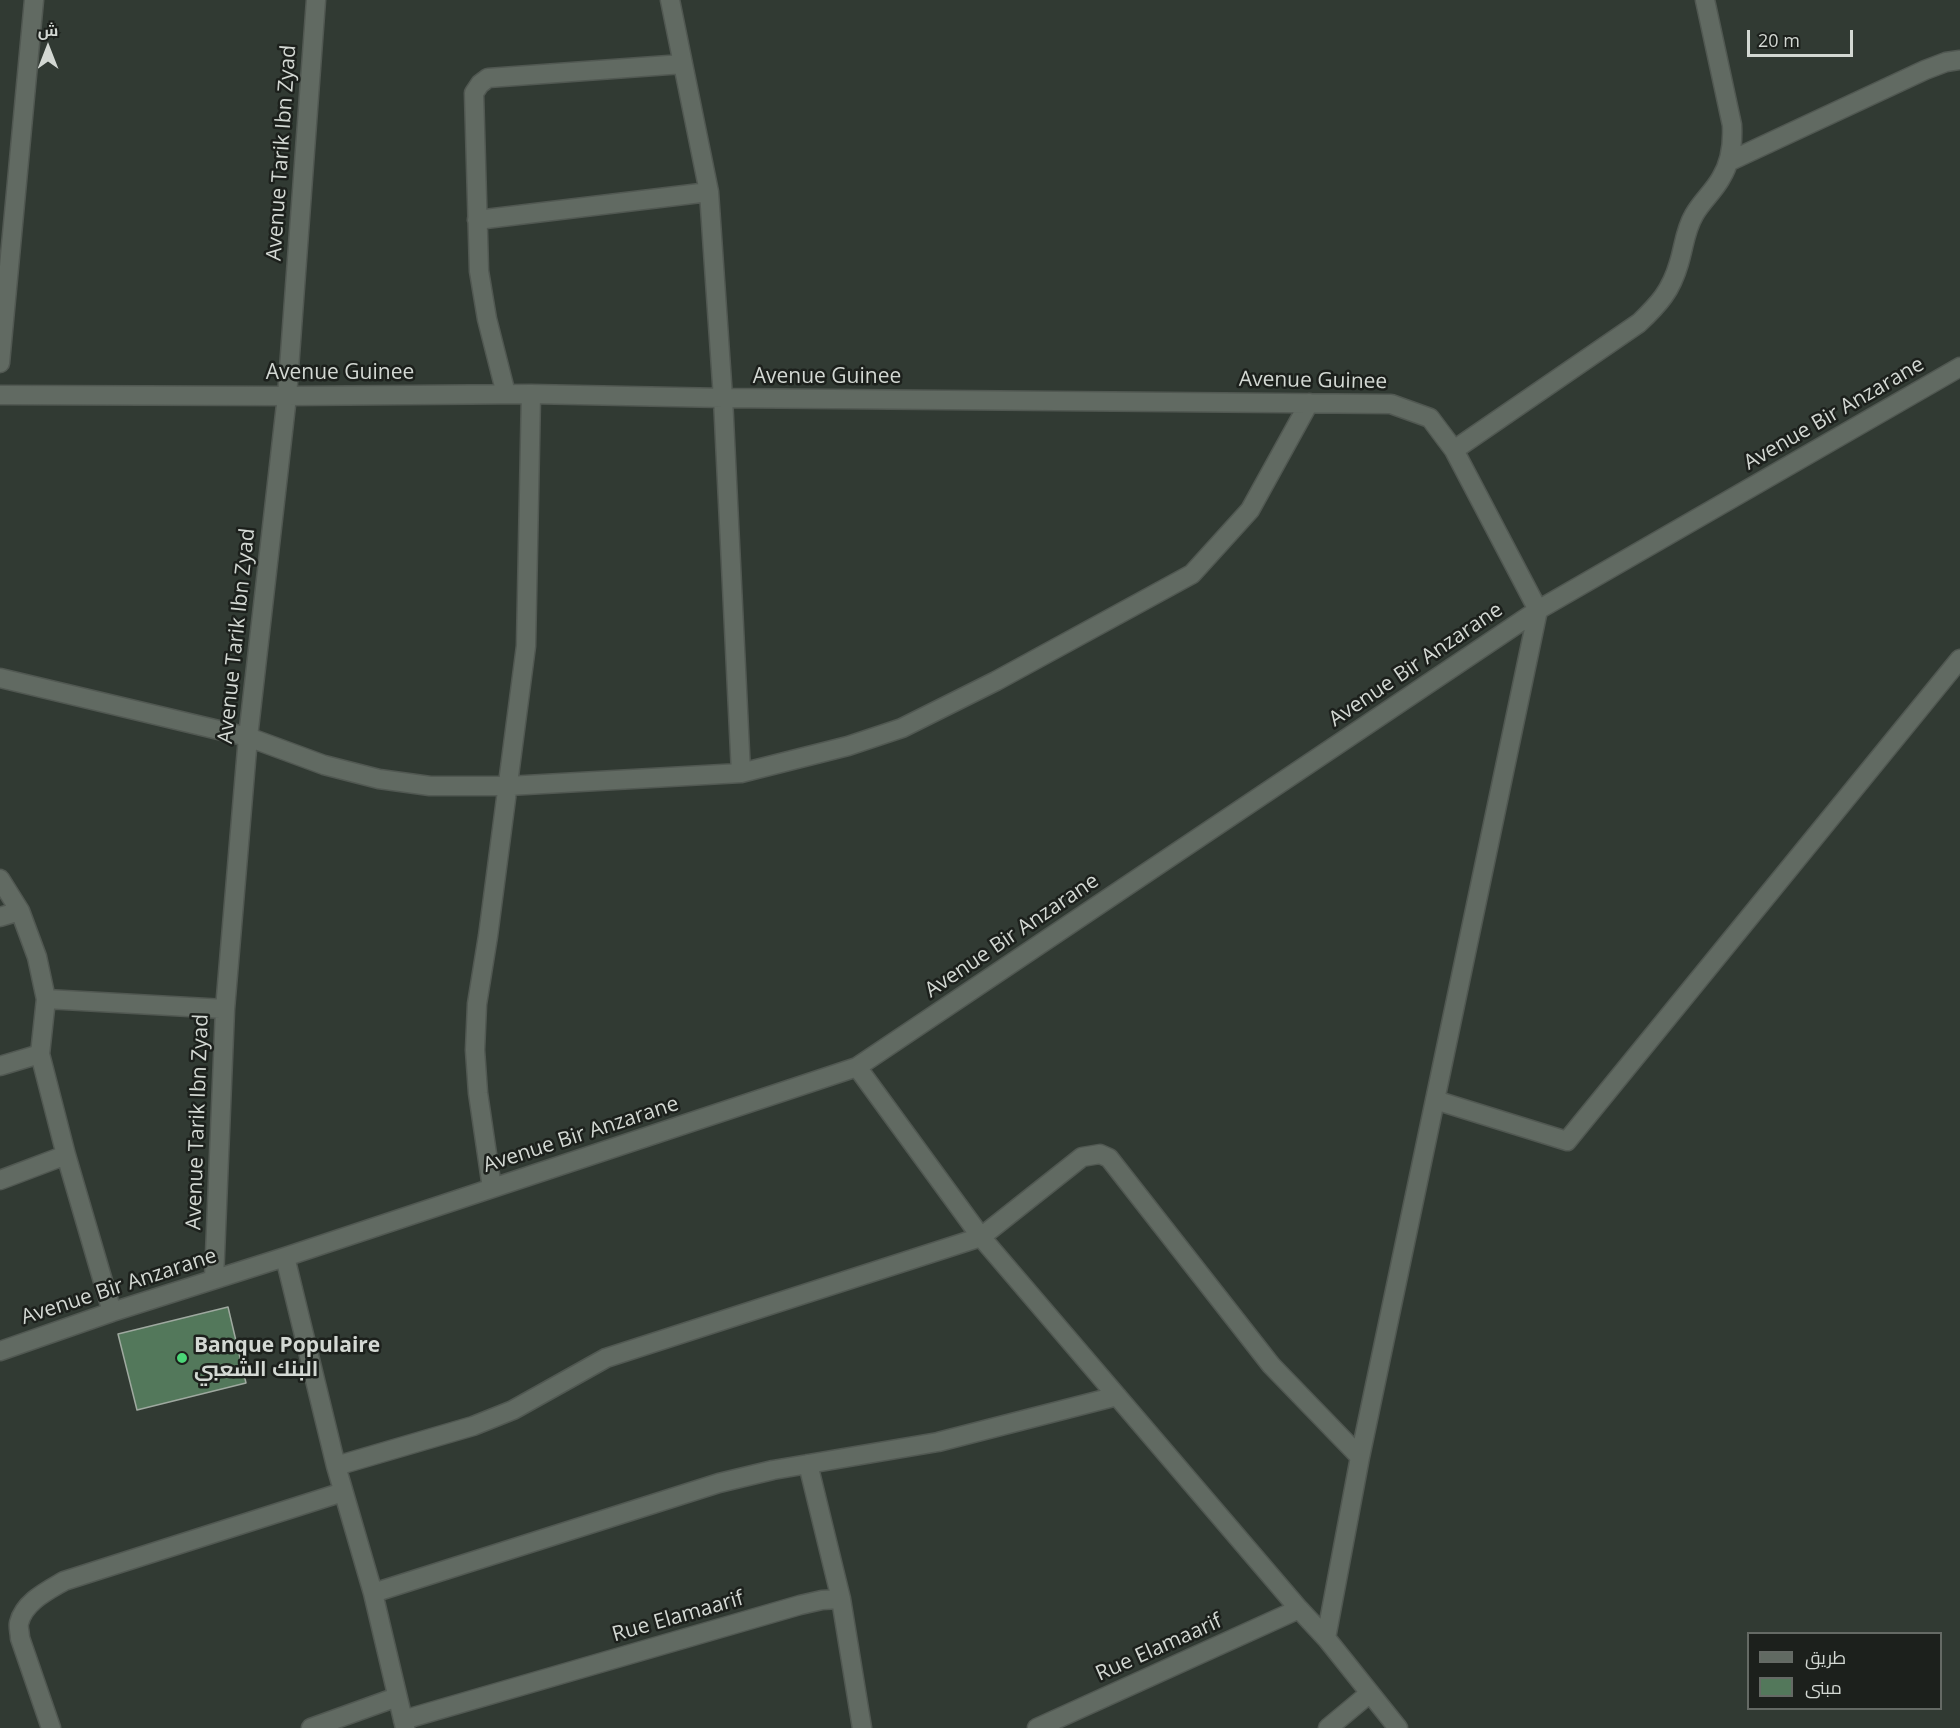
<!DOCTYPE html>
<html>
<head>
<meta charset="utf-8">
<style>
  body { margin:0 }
  #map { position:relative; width:1960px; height:1728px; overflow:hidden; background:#313a33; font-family:"Open Sans",Cairo,sans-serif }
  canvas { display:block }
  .legend { position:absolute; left:1747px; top:1632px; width:195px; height:78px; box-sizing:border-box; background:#1c201c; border:2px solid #656a65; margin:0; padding:8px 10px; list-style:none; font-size:18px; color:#d3d8d3 }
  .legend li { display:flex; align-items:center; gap:12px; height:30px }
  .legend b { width:30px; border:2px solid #656a65 }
  .north { position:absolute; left:18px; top:18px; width:60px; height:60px; -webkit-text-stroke:4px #1c201c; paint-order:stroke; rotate:0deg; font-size:16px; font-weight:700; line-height:24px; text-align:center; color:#d3d8d3 }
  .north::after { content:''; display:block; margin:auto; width:21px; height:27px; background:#d3d8d3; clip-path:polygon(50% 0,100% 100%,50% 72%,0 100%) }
  .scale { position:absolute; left:1747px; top:30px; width:106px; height:27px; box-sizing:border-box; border:3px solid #d3d8d3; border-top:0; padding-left:8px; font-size:18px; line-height:21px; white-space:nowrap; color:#d3d8d3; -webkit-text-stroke:4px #1c201c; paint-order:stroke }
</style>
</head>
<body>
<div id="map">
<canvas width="1960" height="1728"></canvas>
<ul class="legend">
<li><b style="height:8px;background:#616a62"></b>طريق</li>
<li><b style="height:16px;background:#53785b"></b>مبنى</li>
</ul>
<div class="north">ش</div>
<div class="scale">20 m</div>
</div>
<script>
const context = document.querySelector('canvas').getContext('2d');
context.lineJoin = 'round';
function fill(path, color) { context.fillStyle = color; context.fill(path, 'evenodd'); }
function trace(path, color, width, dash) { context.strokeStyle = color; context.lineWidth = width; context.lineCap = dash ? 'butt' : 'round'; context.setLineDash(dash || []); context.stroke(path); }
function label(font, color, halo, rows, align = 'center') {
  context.font = font + ' "Open Sans",Cairo,sans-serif'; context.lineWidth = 5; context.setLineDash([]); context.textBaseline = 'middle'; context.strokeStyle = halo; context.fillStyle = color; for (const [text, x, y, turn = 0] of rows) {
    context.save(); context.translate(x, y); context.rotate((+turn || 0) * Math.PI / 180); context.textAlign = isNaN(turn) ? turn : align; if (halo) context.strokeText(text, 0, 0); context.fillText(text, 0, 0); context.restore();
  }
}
const building = new Path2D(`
  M228,1307l18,76 -109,27 -19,-76z`);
fill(building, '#53785b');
trace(building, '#9fa9a0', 1.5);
const minor = new Path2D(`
  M670,0l39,192 14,206 18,375
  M1728,162l197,-92 21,-8 14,-2
  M477,220l232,-28
  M0,363l34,-363
  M506,394l-19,-75 -8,-48 -5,-178 6,-9 8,-6 195,-14
  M0,395l287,1 244,-2 192,4 668,6 39,14 24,32 84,160 -178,847 -34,181
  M1454,450l185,-127c20,-19 32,-32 40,-60 5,-16 6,-33 15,-48 7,-13 20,-24 27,-37 10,-16 12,-34 11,-53l-27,-125
  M0,678l248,59 76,28 55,14 51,7h78l233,-13 107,-27 54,-18 94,-47 196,-107 58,-64 59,-107
  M0,879l20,32 17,46 9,42 -6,55 26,101 46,157
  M0,917l20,-6
  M46,999l179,10
  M0,1066l40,-12
  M857,1067l124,170 318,372 27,29 72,90
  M1435,1100l132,41 393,-482
  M0,1180l66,-25
  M492,1188l-14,-95 -3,-43 2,-46 11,-68 38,-290 5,-252
  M285,1257l51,209 37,127 32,135
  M214,1279l11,-270 23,-272 39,-341 29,-396
  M0,1351l112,-39 173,-55 572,-190 681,-457 422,-243
  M808,1464l33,135
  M336,1466l137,-40 40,-16 93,-52 375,-121 101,-80 18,-3 9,4 162,207 89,92
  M373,1593l346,-110 54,-13 165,-28 179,-46
  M403,1720l397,-115 22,-5 19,-1 21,129
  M51,1728l-31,-90c0,-5 -2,-11 -1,-15 5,-21 28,-32 45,-42l279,-89
  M311,1728l86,-31
  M1037,1728l262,-119
  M1328,1728l42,-35`);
trace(minor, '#515852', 21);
trace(minor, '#616a62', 18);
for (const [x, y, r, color] of [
  [182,1358,6,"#4bd677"]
]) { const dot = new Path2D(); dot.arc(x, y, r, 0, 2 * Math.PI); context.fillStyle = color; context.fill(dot); trace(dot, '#1c201c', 2); }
label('21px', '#d3d8d3', '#1c201c', [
  ["Avenue Tarik Ibn Zyad",282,153,-86],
  ["Avenue Guinee",340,373],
  ["Avenue Guinee",827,377],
  ["Avenue Guinee",1313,381,1],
  ["Avenue Bir Anzarane",1834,414,-30],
  ["Avenue Tarik Ibn Zyad",237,636,-84],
  ["Avenue Bir Anzarane",1416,665,-34],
  ["Avenue Bir Anzarane",1012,936,-34],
  ["Avenue Tarik Ibn Zyad",198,1122,-88],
  ["Avenue Bir Anzarane",581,1135,-18],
  ["Avenue Bir Anzarane",119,1287,-18],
  ["Rue Elamaarif",678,1617,-16],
  ["Rue Elamaarif",1159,1648,-24]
]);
label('bold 21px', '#d3d8d3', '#1c201c', [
  ["Banque Populaire",194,1346],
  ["البنك الشعبي",194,1370]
], 'left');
</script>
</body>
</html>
